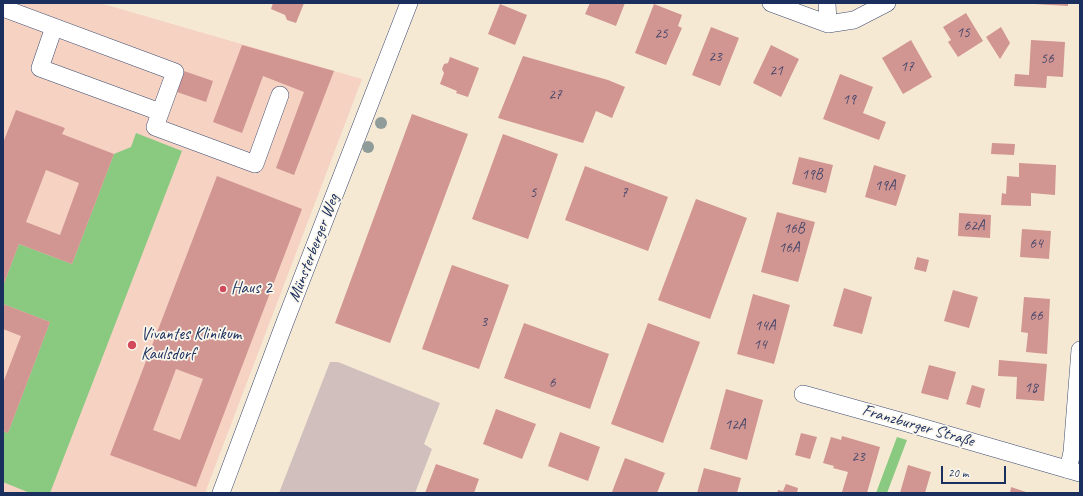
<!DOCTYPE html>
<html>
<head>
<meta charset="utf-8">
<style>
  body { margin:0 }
  #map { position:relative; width:1083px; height:496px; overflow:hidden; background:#f6e9d4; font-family:Caveat,sans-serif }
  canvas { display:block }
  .frame { position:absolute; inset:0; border:4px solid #1b2f5e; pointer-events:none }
  .scale { position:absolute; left:941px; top:466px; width:65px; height:18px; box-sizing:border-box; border:2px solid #1b2f5e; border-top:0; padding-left:5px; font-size:12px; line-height:14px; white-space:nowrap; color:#1b2f5e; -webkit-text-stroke:3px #fbf7ec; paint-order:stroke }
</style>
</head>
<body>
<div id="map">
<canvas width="1083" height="496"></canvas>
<div class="frame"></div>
<div class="scale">20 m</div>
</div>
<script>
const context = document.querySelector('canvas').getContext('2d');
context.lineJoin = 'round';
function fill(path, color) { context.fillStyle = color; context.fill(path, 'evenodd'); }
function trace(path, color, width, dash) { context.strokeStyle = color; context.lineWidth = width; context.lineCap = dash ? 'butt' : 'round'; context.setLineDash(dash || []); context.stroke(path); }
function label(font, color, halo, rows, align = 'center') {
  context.font = font + ' Caveat,sans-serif'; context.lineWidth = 3.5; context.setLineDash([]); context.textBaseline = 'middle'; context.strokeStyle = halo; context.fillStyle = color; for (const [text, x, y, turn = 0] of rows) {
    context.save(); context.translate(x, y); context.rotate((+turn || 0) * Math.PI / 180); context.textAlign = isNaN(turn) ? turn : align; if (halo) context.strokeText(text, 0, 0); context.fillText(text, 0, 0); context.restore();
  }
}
fill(new Path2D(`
  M3,3h97l262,76 -157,414h-202z`), '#f5d2c2');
fill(new Path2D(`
  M330,362h8l102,41 -16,41 8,5 -17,44h-136z`), '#d1bfbd');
fill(new Path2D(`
  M136,133l46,18 -132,342h-20l-27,-11v-51l5,2 42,-111 -47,-18v-18l16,-42 53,20 42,-110 17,-7z
  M897,437l10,3 -20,53h-11z`), '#89c980');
fill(new Path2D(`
  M273,3h31l-8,20 -9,-3 -2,-5 -14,-6z
  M590,3h35l-9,23 -31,-12z
  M1034,3h34v3l-34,-2z
  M500,4l27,11 -12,30 -27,-11z
  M654,4l28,11 -4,11 4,2 -16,37 -31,-12z
  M966,13l17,28 -25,16 -10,-15 3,-2 -8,-13z
  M711,27l28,11 -19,48 -28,-11z
  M1001,27l9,16 -10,16 -14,-22z
  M911,40l21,37 -29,17 -21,-36z
  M1031,40l34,2 -2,35 -16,-1 -1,12 -32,-2 1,-12 14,1z
  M242,45l92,26 -40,104 -18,-7 28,-76 -41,-16 -21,57 -29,-11z
  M771,45l28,14 -18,38 -28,-14z
  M523,56l85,24 17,7 -13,31 -16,-7 -13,32 -85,-25z
  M450,57l29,11 -11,29 -12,-4 1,-2 -17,-7 4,-11 -2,-4 2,-5 4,-1z
  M184,71l29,10 -7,21 -29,-10z
  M840,74l33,13 -10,26 23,9 -7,18 -56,-21z
  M16,110l49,18 -3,6 52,20 -42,110 -53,-20 -16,42v-143zM46,170l33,13 -19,52 -34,-13z
  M412,114l56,20 -78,209 -55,-20z
  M503,134l55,20 -30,85 -56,-20z
  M992,143l23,1 -1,11 -23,-1z
  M799,157l34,8 -7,28 -34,-9z
  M1019,163l37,2 -1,30 -24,-2v13l-30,-1 1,-12 4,1 1,-18 12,1z
  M874,165l32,10 -10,31 -31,-9z
  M585,166l83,31 -20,54 -83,-31z
  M217,176l85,33 -106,278 -86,-32zM176,369l27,10 -23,61 -27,-10z
  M696,199l51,19 -37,101 -52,-19z
  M777,212l38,10 -17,60 -37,-10z
  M959,213l32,2 -1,23 -32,-2z
  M1022,229l29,2 -2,28 -29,-2z
  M917,257l12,3 -3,12 -12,-3z
  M452,265l57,20 -30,84 -57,-20z
  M844,288l28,9 -10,37 -29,-8z
  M953,290l25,7 -9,31 -25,-7z
  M753,294l37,11 -16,59 -37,-10z
  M1024,297l26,2 -3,55 -21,-2 2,-19 -7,-1z
  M3,304l47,18 -42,111 -5,-2v-48l18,-47 -18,-7z
  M524,323l85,31 -19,55 -86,-31z
  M648,323l52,19 -37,101 -52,-19z
  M999,360l48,4 -3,37 -28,-2 1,-22 -19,-1z
  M929,365l27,7 -8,28 -27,-7z
  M972,385l13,4 -5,19 -14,-4z
  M726,389l37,11 -16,60 -37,-11z
  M496,409l40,15 -14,35 -39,-15z
  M560,432l40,15 -12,34 -40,-15z
  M801,433l16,4 -7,22 -15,-4z
  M842,436l38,11 -13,46h-20l-5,-1 6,-20 -15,-4 1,-2 -11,-3 8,-26 10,3z
  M625,458l40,15 -8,20h-42l-3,-1z
  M436,464l43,15 -5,14h-49z
  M908,465l23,7 -6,21h-25z
  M704,468l37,10 -4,15h-40z
  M786,484l12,4 -1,5h-20l1,-3 5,1z
  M1011,487l18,6h-19z`), '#d19592');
const street = new Path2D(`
  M771,3l57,21 26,-4 33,-17
  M827,3l1,21
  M3,8l172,64 -20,55 100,37 25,-69
  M54,27l-14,41 120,44
  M803,394l104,29 173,50
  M1068,470l4,-18 8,-102
  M221,493l64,-171 124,-319`);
trace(street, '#3c4b70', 18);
trace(street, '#fff', 17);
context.fillStyle = '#909c99';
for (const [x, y] of [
  [381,123],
  [368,147]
]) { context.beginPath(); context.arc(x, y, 6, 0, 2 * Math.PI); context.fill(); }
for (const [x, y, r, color] of [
  [223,289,4,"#d1495b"],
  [132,345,5,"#d1495b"]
]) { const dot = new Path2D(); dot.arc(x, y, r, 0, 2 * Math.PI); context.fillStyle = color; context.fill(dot); trace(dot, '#fbf7ec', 1.5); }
label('15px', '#48486b', null, [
  ["15",963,33],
  ["25",661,34],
  ["23",715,57],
  ["56",1047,59],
  ["17",907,67],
  ["21",776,71],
  ["27",555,95],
  ["19",849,100],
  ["19B",812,175],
  ["19A",885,186],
  ["5",533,193],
  ["7",624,193],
  ["62A",974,226],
  ["16B",794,229],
  ["64",1036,244],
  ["16A",789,248],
  ["66",1036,316],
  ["3",484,322],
  ["14A",765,326],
  ["14",760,345],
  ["6",552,383],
  ["18",1031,388],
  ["12A",735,425],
  ["23",858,457]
]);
label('17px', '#1b2f5e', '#fbf7ec', [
  ["Münsterberger Weg",314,248,-69],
  ["Franzburger Straße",918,426,16]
]);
label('17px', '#1b2f5e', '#fbf7ec', [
  ["Haus 2",231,289],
  ["Vivantes Klinikum",141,335],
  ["Kaulsdorf",141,355]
], 'left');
</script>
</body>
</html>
